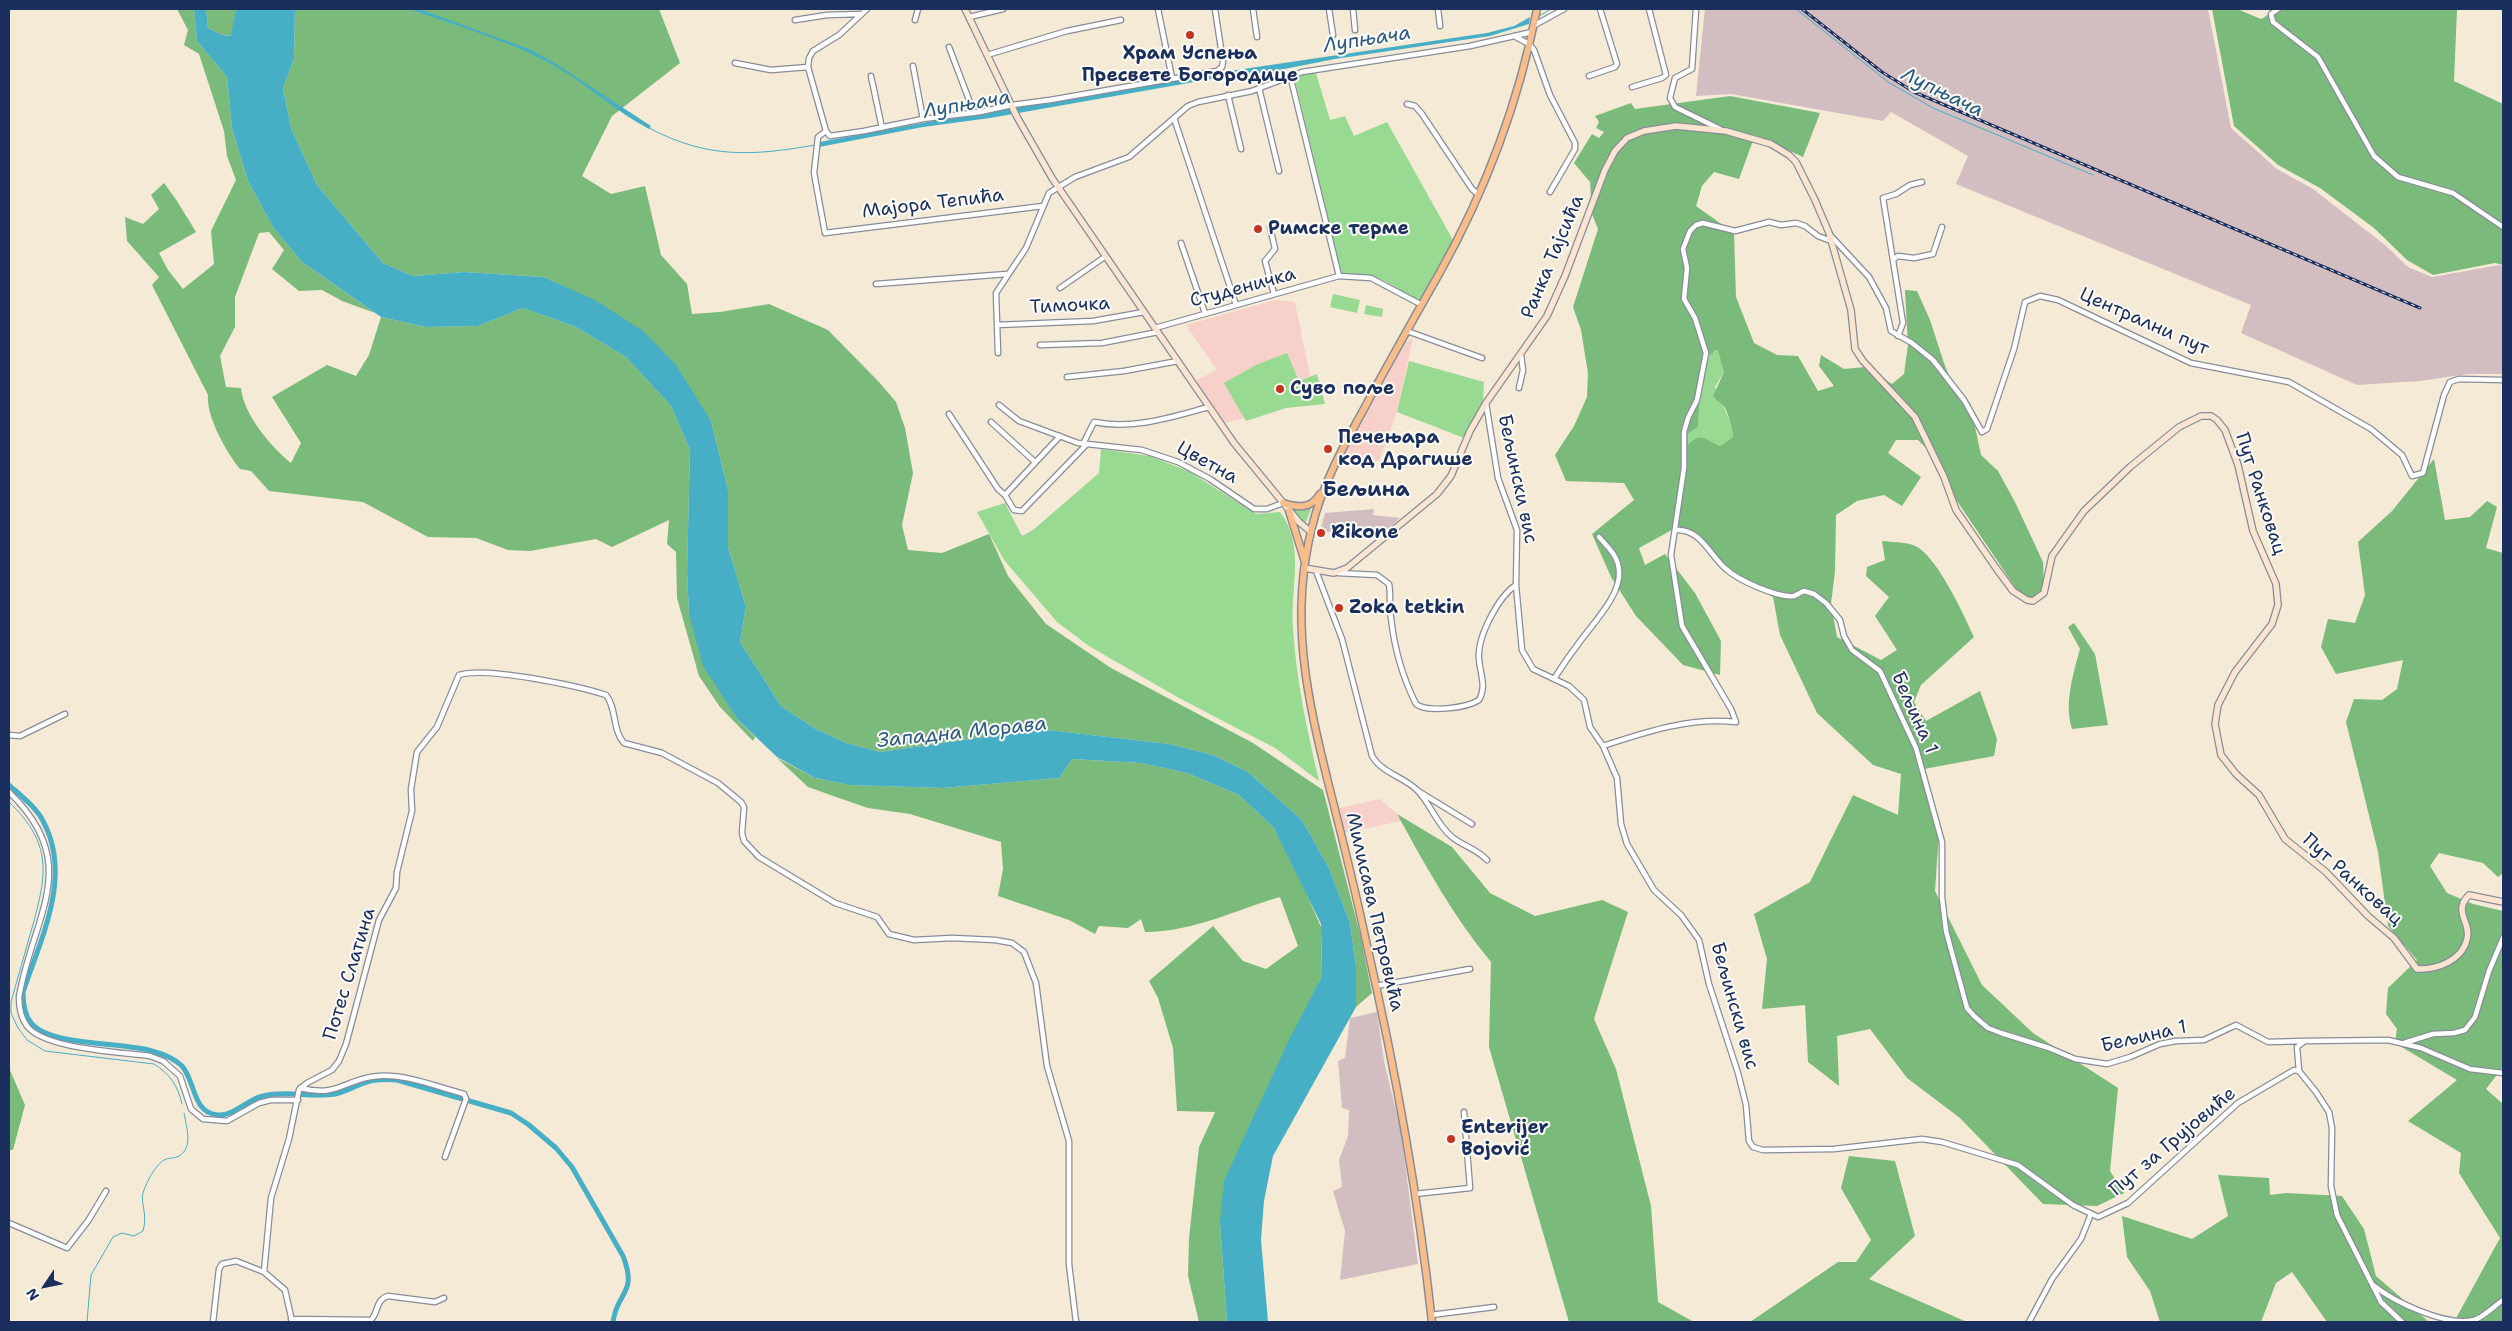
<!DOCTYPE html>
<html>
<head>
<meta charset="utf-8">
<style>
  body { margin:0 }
  #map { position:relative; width:2512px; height:1331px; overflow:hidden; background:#f5ead5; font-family:"Shantell Sans",sans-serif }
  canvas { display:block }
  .frame { position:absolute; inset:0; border:10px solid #1b2f5e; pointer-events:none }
  .north { position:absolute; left:20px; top:1261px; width:50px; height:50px; -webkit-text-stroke:4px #fdfcf7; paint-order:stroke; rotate:236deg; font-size:14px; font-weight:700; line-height:20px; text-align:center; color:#1b2f5e }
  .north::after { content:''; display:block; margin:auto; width:18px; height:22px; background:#1b2f5e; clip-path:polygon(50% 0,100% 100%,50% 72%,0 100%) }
</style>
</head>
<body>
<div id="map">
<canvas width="2512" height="1331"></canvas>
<div class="frame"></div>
<div class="north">N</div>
</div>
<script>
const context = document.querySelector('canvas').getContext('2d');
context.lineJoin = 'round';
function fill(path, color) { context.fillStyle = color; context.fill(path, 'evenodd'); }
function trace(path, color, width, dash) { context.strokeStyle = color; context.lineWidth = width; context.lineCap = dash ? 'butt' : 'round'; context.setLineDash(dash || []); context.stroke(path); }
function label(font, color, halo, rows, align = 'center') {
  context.font = font + ' "Shantell Sans",sans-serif'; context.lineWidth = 4; context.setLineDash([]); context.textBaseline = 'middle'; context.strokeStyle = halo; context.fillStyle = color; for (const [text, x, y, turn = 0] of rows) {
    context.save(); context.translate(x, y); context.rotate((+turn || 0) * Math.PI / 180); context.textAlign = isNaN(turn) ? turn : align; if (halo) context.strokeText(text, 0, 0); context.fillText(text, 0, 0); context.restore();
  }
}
fill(new Path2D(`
  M1275,300l20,2 15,74 -11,5 -43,-16 -31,18 20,35 -20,5 -30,-42 22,-11 -31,-45z
  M1413,338l-16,74 -18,49h-38l65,-119z
  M1380,799l17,15 4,7 -57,12 -5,-25z`), '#f7d0c9');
fill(new Path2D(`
  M1705,9h503l23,119 46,41 36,20 72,56 23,22 24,10 67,-12 4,2v107h-35l-48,7 -63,4 -116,-52 10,-28 -295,-121 12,-28 -77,-44 -8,9 -152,-27 -35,2z
  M1374,509l-1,6 27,3 -14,13 -66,1 5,-19z
  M1377,1012l7,49 17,70 17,133 -78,16 5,-49 -12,-40 9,-4 -3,-27 9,-24 1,-26 -7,-2 -4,-47 7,-3 5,-40z`), '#d2bec1');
fill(new Path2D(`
  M1316,73l14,47 15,-4 9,20 33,-14 66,118 -33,62c-32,-19 -41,-30 -79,-28l-47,-199z
  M1333,294l27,6 -3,13 -27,-6z
  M1366,305l17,4 -1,8 -18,-3z
  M1715,350h4l5,22 -9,15 19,43 -1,7 -13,9 -13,-6 -19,5 -2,-11 12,-7 2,-30 8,-33 -2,-9z
  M1287,353l12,28 18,-7 8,30 -39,4 -40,13 -22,-38 32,-18z
  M1409,361l75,21 -1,19 -19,37 -67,-26z
  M1101,449l49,7 40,16 66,42 24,-2c26,35 10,75 13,115 3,52 14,103 26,154l-44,-33 -96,-50 -90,-52 -32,-24 -53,-62 -27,-48 28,-9 17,33 11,-6 66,-57z
  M1312,506l-6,16 -4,-1 -10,-12h13z`), '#98da91');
fill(new Path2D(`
  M177,9h17l3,32 30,36 5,51 16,53 25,46 29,35 73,51 -33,-12 -20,-11 -23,1 -27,-22 12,-19 -15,-18 -10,1 -24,64v30l-15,29 6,31 15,1c2,26 31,60 50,75l10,-20 -29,-46 55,-32 29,11 13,-21 12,-38 45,10 52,-1 45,-18 53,19 50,30 45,49 19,44 -3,121 2,43 49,106 17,17 -2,4 -33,-34 -21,-31 -22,-78 -1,-46 -9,-8 2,-24 -57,27 -16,-8 -66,12 -22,-1 -32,-12 -48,-1 -65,-35 -94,-11 -18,-20 -11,-2c-13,-16 -34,-52 -32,-74l-56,-110 7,-8 -32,-36 -2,-24 18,7 16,-15 -8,-14 13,-12 13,18 19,31 -37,21 9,17 15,19 31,-25 -3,-33 25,-51 -9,-24 -3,-25 -25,-77 -15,-9 4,-15z
  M206,9h30l-4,27 -10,-1 -14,-7z
  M295,9h364l21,54 -68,53 -30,60 29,18 34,-8 16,69 26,29 5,30 28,-2 49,-8 59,26 51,52 17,20 9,26 8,45 -11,52 6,25 34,3 47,-19 19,42 38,48 65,44 142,75 70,47 38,148 11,55 -16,14v-41l-6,-43 -21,-55 -27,-48 -54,-48 -35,-17 -44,-11 -130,-15 -159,23 -34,-9 -32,-15 -33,-22 -41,-64 6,-35 -18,-60v-57l-17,-69 -144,-133 -24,-11 -79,-5 -51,4 -30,-13 -66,-78 -26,-57 -8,-40 11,-29z
  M2212,9h25l24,10 17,-10h179l-3,72 49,23v161l-8,-2 -62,12 -26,-15 -33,-32 -54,-40 -42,-23 -44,-39z
  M1730,96l90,17 -17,44 -48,-22 -16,44 -25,-7 -12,14 -6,20 38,27 2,64 18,46 23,12 21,1 20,35 16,-5 -15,-20 2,-11 23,14 21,-2 27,17 12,-10 4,-29 -3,-55 12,1 13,29 14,43 12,31 14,9 11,52 17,16 17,31 28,60 1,26 -11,11 -14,-6 -62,-92 -22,-44 -17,-17h-22l-8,13 33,24 -19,29 -18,-11 -27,6 -21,14 -1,56 -4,33 6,33 44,23 16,-10 -22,-34 14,-19 -23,-21 1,-9 18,-7 -3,-19c10,1 22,1 31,4 23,8 51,70 61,92l-53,48 -7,17 12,19 54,-30 17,48 -3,17 -70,13 15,63 -4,59 47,94 51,48 85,55 -8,83 14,22 -27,13 -54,-2 -83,-86 -53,-40 -37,-49 -33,7 2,50 -31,-24 -3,-57 -43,4 5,-50 -13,-45 56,-32 43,-87 45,20 3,-41 -28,-9 -56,-52 -37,-78 -7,-38 -44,-23 -26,-34 -24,-14 -40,22 6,17 20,-11 30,39 26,48 -1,34 -37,-10 -47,-49 -25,-39 -19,-43 42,-34 -10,-17 -58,-2 -11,-26 19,-29 13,-29 1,-24 -7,-43 -8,-23 25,-78 -6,-15 -2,-32 -16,-19 18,-29 7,4 5,-6 -8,-4 3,-6 -4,-6 36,-13 4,6zM1715,350h3l6,22 -11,24c3,4 10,8 12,12 3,5 9,24 8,29l-13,9c-15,-6 -19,-15 -32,-1l-1,-11 11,-7 2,-30 8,-33 -2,-9 6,-1z
  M2434,459l11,61 25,-3 17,-16 10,6 -11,41 17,5v320l-5,4 -15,-14 -44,-10 -9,13 17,27 26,11 30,7v156l-17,22 17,15v218h-49l46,-84 -41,-65 2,-20 -53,-32 49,-41 -62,-37 2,-14 -11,-15 2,-26 29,-28 -29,-34 -10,-74 -32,-130 8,-23 28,1 15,-11 6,-29 -67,14 -15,-27 7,-28 27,4 10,-28 -7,-53 34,-31z
  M2074,623l21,31 13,71 -36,4c-8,-26 1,-54 8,-80l-12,-22z
  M777,758l38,20 35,7 93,3 116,-10 13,-19 69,4 46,10 52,22 35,33 19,35 28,64 1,49 -54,111 -48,136 7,99h-28l-11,-46 1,-38 10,-91 16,-35 -38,-1 -4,-63 -15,-50 -9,-17 64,-55 30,35 23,8 32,-23 -18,-49c-45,13 -87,35 -135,35l-4,-13 -13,9 -29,-2 -4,8 -26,-14 -71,-24 5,-27 -2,-27 -91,-28 -42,-6 -29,-10 -31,-11z
  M1397,814l55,33 38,46 45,23 67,-16 26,12 -34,107 22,50 35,137 7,96 36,20h7h-132l-80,-275 2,-85c-38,-46 -66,-97 -94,-148z
  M9,1068l16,37 -12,45h-4z
  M1849,1156l46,5 20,75 -46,43 98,43h-217l88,-60h18l15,-22 -30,-52z
  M2218,1175l51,3 1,17 16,-2 56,3 22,33 12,47 53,46h-102l-35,-50 -16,11 -15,39h-101l-10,-31 -23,-34 -5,-41 70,23 36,-23z`), '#7aba7b');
fill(new Path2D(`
  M194,9h12l2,19 14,7 9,1 5,-27h59l-1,50 -11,29 8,40 26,57 66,78 30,13 51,-4 79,5 52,23 48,31 33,34 35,56 17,69v57l18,60 -6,35 41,64 33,22 32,15 34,9 159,-23 130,15 44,11 35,17 54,48 27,48 21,55 6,43v41l-83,149 -9,45 -3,38 7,83h-41l-7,-99 4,-42 64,-139 34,-66 -1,-52 -47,-96 -35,-33 -52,-22 -46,-10 -69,-4 -13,19 -116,10 -93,-3 -35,-7 -38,-21 -39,-37 -35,-54 -14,-52 -2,-43 3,-121 -19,-44 -45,-49 -50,-30 -53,-19 -45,18 -52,1 -45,-10 -79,-55 -29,-35 -25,-46 -16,-53 -5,-51 -30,-36z
  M409,9h10l110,40 24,13 98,64 -2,3c-32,-17 -58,-41 -89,-60 -41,-25 -105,-44 -151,-60z
  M1530,17l-1,7 -39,12 -155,23 -66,13 -52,6 -227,40 -67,9 -104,20 1,-5 194,-36 209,-34 264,-39 27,-7z`), '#46aec5');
trace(new Path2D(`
  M1796,9l92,73 45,26 160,67
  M1539,16l12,-7
  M649,128c59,31 103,28 166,17
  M9,802c44,42 38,72 23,126 -7,24 -14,49 -21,74v11l7,15 9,12 18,11 109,13c16,10 24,22 28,40
  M87,1322l4,-47 22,-38 9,-4 12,3 9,-5c5,-16 -3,-30 0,-38 4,-12 11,-26 21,-33 4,-3 11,-1 15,-4 15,-9 7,-30 5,-43`), '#46aec5', 1);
trace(new Path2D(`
  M9,785c11,10 27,22 34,36 30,55 -2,117 -20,171 0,11 1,23 9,32 19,22 90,18 120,27 11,3 22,7 30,15 14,16 10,47 36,49 16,1 30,-16 45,-19 25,-6 48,2 72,-2 11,-2 21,-9 32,-12 10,-3 19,-3 30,-2l114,33 18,12 27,23 16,19 51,89c15,38 -6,35 -10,66`), '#46aec5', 5);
const street = new Path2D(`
  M867,9l-28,26 -26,16 -4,7 -1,9 18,64 4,5 34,-5 59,-12 57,-7 32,-7 38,-5 167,-29 5,-4 1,-5 -8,-53
  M1158,9l14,69
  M1253,9l4,28
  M1329,9l4,26
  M1353,9l2,21
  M1438,9l2,17
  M1696,9l-4,60 -17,9 -5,20 5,9 45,22
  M2278,9l-7,5 2,8 45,35 56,99 24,21 55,16 50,34
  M969,17l34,-8
  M795,20l32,-5 34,-1
  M915,20l3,-11
  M1533,26l31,-17
  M1514,36l15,8 5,6 16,45 25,48v6l-25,43
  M949,47l25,66
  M987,55l80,-24 54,-11
  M735,63l36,7 37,-3
  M913,66l10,53
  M1290,75l49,201
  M871,76l11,52
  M1589,76l26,-9 2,-3 -17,-55
  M1632,87l30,-9 4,-3 -17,-66
  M1259,88l20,83
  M1228,95l13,54
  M1407,104l8,2 7,8 50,75 7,6
  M1174,118l62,187
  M826,131l-8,6 -4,36 11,60 218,-27
  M1270,227l5,22 -10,12 9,33
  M1829,234l40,43 17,31 5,23 21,12 21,17 31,40 18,32 5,-3 27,-80 11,-47 15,-6 18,4 133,63 98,19 82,47 31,26 10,21 11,-3 21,-78 6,-13 9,-3 44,1
  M1181,243l24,70
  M1894,259l4,-3 16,2 19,-4 9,-27
  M1339,276l32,2 51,27
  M876,284l131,-10
  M1060,288l46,-32
  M997,325l96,-4 51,-9
  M1155,328l184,-52
  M1407,331l75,27
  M1898,336l5,-13 -20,-125 13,-4 14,-9 12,-3
  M1040,345l62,-2 56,-11
  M998,353l-2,-60 30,-45 23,-55 26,-16 54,-20 59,-51 10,-4 54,-11 50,-19 168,-26 62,-14
  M1067,377l57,-6 54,-10
  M1519,388l4,-18 -2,-15
  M1486,403l12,75 19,52 -1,55 6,65 11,19 36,17 15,14 6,27 13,19 14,32 4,46 6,20 27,46 27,25 18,25 10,44 29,89 8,32 3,36 4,6 10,3 71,-1 88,-10 20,3 76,23 55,40 25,12 30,-14 110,-100 56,-33 5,1
  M999,405l20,16 59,22 64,7 36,12 32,17 44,30h13l16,-6
  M949,414l49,75 7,6 55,-59
  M991,422l44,40
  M1083,444l11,-22c39,8 77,-5 115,-15
  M1005,495l9,15 8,1 64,-66
  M1675,530c26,-2 35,26 51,39 12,11 51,29 68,27 3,-1 7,-4 10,-5l10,3 12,9 14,17 4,16 8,14 28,21 36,77 26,94v55l4,34 21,77 7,8 14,12 13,5 48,15 26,11 32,5 23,-7 30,-13 16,-3 28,-1 32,-15 32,17 37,-1
  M1316,571l26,68 30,117c10,17 32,21 45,34 14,14 19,34 35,47 11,9 25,12 35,23
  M1338,573l39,2 12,9c2,11 0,23 2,34 3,28 12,60 25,86 11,9 51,4 63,-4 8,-14 1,-26 0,-41 -2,-22 19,-62 37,-74
  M1554,679c7,-11 14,-22 22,-32 14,-21 46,-51 43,-77 -1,-14 -11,-23 -20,-33
  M9,735l11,1 45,-22
  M1603,746c43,-14 87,-29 133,-24l-5,-13 -49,-83 -11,-71 13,-87v-36l4,-14 9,-18 9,-47 -11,-35 -11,-19 3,-31 -4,-19 7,-18 6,-6 7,-2 32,8 34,-9 12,3 15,-2 9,3 13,10 13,5
  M1418,791l54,33
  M9,792c75,72 24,123 10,205 0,10 1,20 8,29 17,23 94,26 123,30l13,5 17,15 11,33 12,10 24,2 32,-18 12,-3h27
  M1376,986l94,-17
  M2404,1043l29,-9 21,-1 11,-3 10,-13 14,-46 14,-33
  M2299,1071l17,21 13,20 3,16 -1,58 6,29 44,87 21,20
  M2299,1071l-2,-24 8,-6 83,-1 33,8 49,21 33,4
  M300,1088c40,10 45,-10 79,-12 28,-2 58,11 85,18l2,5 -21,58
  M1415,1194l55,-6 -6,-76
  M9,1223l58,25 21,-27 18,-30
  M264,1272l21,18 7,31
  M2373,1285c21,17 74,42 101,35 10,-3 20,-14 29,-20
  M1431,1315l63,-8
  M291,1319l80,1c8,-8 4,-20 17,-24l47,6 9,-4
  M213,1322l6,-53 3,-5 14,-3 28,11 7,-74 18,-59 10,-49 8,-7 25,-13 7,-9 7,-17 33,-124 17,-32 1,-16 15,-61 -1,-22 6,-37 20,-25 22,-52c27,-9 119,11 147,20 11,13 6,35 18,48l38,10 56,30 23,19 3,5 -2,26 2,8 15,16 76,46 42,14 12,17 25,6 38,-2 43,2 17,3 12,9 12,31 11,83 22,75v123l7,58
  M2029,1322l23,-43 29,-40 10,-25`);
const secondary = new Path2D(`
  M965,9l52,108 35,61 182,265 65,79 12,10
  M1304,568l30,5 13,-5 90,-74 14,-18 19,-45 16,-28 61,-87 18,-40 40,-106 10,-19 12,-13 17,-7 32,-5 50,5 45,13 18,11 7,7 19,38 14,33 22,77 4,39 8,12 52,56 29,60 12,33 40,58 17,23 14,9 6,1 11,-8 8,-37 32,-45 46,-44 49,-40 22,-11h10l6,4 8,10 13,35 15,66 23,53 2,21 -6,19 -37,48 -17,33 -3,19 6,31 15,19 23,21 26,44 41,33 42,44 26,22 23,31c19,1 45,-8 50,-30 5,-16 -15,-27 2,-44l34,7`);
const primary = new Path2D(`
  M1283,503c15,5 28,6 37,-9
  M1289,511l16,51
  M1432,1322c-14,-128 -37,-255 -66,-381 -11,-52 -24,-104 -37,-155 -22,-89 -40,-168 -17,-259 10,-42 32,-82 53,-120 24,-45 49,-89 74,-133 46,-82 80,-173 98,-265`);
trace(street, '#888c9a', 7);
trace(secondary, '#888c9a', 8);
trace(primary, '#888c9a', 9);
trace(street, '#fff', 4.5);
trace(secondary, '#fce5d0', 5.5);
trace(primary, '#f8bd89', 6);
const rail = new Path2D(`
  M1802,9l80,63 32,20 506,216`);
trace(rail, '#1b2f5e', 3);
trace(rail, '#fdfcf7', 1, [4]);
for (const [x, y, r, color] of [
  [1190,35,5,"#c8321e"],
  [1258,229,5,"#c8321e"],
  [1280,389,5,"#c8321e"],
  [1328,449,5,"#c8321e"],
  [1321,533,5,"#c8321e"],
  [1339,608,5,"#c8321e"],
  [1451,1139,5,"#c8321e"]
]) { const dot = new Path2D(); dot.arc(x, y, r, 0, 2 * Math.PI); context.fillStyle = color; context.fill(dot); trace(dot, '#fdfcf7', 2); }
label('bold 19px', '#1b2f5e', '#fdfcf7', [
  ["Храм Успења",1190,54,"center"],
  ["Пресвете Богородице",1190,76,"center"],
  ["Римске терме",1268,229],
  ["Суво поље",1290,389],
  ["Печењара",1338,438],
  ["код Драгише",1338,460],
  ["Rikone",1331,533],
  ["Zoka tetkin",1349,608],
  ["Enterijer",1461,1128],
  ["Bojović",1461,1150]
], 'left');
label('19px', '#1b2f5e', '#fdfcf7', [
  ["Мајора Тепића",933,204,-7],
  ["Ранка Тајсића",1553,257,-67],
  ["Студеничка",1243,288,-15],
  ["Тимочка",1070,306,-3],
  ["Централни пут",2144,322,24],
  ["Цветна",1207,463,29],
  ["Бељински вис",1517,479,78],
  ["Пут Ранковац",2260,494,72],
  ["Бељина 1",1914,713,66],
  ["Пут Ранковац",2352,880,42],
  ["Милисава Петровића",1374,912,77],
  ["Потес Слатина",350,974,-73],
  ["Бељински вис",1734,1006,74],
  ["Бељина 1",2144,1037,-13],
  ["Пут за Грујовиће",2173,1142,-40]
]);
label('italic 20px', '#2a5b82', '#fdfcf7', [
  ["Лупњача",1367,40,-9],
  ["Лупњача",1942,93,26],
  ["Лупњача",967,105,-10],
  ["Западна Морава",962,733,-6]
]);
label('bold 21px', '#1b2f5e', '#fdfcf7', [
  ["Бељина",1366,491]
]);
</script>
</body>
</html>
